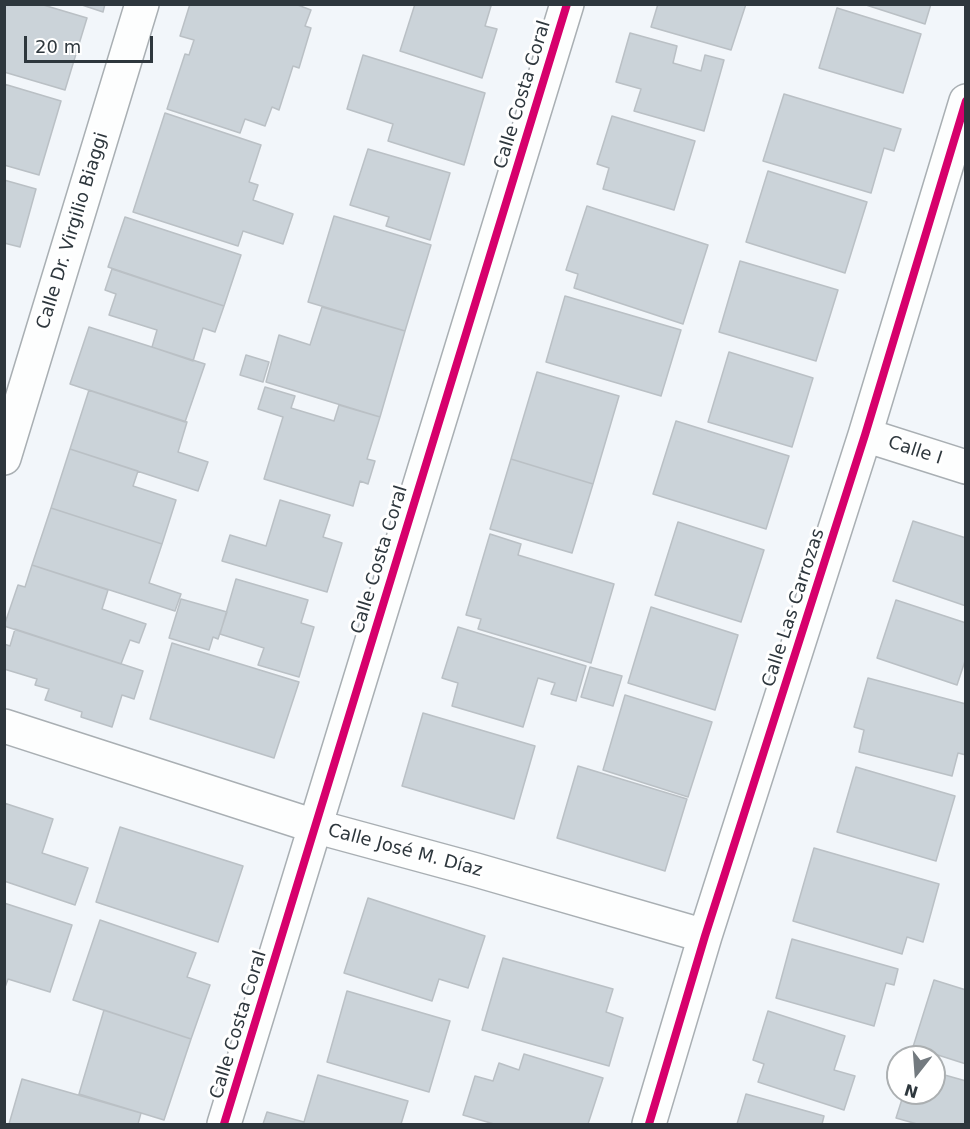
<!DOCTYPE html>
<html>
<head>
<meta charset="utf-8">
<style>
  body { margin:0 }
  #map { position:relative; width:970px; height:1129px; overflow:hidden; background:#f2f6fa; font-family:"DejaVu Sans",sans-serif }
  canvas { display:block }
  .frame { position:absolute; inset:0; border:6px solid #2e373d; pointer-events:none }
  .north { position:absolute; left:886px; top:1045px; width:60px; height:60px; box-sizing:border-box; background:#fff; border:2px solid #abafb1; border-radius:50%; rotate:197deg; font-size:16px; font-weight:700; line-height:24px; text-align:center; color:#2e373d }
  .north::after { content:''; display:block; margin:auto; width:21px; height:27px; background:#737a7f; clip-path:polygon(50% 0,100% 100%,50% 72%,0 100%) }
  .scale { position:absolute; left:24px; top:36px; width:129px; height:27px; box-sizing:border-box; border:3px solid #2e373d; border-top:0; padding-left:8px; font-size:18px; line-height:21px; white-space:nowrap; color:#2e373d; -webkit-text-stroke:4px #fff; paint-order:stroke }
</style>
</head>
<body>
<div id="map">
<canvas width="970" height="1129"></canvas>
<div class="frame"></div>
<div class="north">N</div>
<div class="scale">20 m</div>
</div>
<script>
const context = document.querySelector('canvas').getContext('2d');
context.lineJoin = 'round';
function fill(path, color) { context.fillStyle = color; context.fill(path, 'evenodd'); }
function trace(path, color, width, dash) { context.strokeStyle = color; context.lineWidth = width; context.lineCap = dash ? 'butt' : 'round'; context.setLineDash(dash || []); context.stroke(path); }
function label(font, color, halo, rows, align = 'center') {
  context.font = font + ' "DejaVu Sans",sans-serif'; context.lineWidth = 6; context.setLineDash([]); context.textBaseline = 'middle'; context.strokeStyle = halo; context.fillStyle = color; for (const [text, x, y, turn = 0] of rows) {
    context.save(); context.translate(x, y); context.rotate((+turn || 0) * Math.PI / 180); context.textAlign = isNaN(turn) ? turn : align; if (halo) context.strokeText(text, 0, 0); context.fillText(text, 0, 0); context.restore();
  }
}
const building = new Path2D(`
  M4,4h36l47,14 -22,72 -61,-18z
  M79,4h26l-2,8z
  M190,4h105l16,6 -6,16 6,2 -12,40 -6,-2 -14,44 -7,-3 -7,19 -20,-7 -5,14 -73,-24 18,-55 4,1 5,-15 -14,-4z
  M415,4h70l6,2 -6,20 12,3 -15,49 -82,-27z
  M658,4h88l-15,46 -80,-23z
  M863,4h68l-6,20z
  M837,8l84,26 -18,59 -84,-25z
  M630,33l47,13 -4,17 28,8 4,-16 19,5 -20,71 -70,-20 7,-22 -25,-7z
  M363,55l122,38 -21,72 -76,-24 5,-17 -46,-15z
  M4,84l57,17 -22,74 -35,-10z
  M784,94l117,35 -7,22 -10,-3 -13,45 -108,-32z
  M165,113l96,32 -12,37 9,3 -5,15 40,14 -10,30 -40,-13 -5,15 -105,-34z
  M612,116l83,25 -21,69 -71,-21 6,-21 -12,-4z
  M368,149l82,24 -20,67 -44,-14 3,-9 -39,-12z
  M768,171l99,31 -22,71 -99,-31z
  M4,180l32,9 -16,58 -16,-4z
  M587,206l121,39 -25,79 -109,-36 4,-14 -12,-4z
  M334,216l97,29 -26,86 -97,-29z
  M125,217l116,38 -17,51 -116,-39z
  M740,261l98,29 -22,71 -97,-29z
  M112,269l112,37 -9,26 -12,-4 -10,33 -41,-14 5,-17 -48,-15 7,-21 -11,-4z
  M565,296l116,34 -20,66 -115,-34z
  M322,307l83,24 -25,86 -114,-35 13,-47 31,10z
  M89,327l116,37 -20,58 -115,-38z
  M729,352l84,26 -21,69 -84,-25z
  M246,355l23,7 -6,20 -23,-7z
  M537,372l82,24 -26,88 -82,-25z
  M265,387l30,9 -4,12 43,13 5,-16 41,12 -13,42 8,2 -7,23 -8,-3 -7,25 -89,-27 19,-62 -25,-8z
  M89,390l98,32 -9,30 30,10 -10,29 -128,-42z
  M676,421l113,35 -23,73 -113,-35z
  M70,449l68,22 -5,15 43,14 -14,44 -111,-36z
  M511,459l82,25 -21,69 -82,-24z
  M280,500l50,15 -7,22 19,6 -15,49 -105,-31 8,-26 36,11z
  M51,508l111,36 -13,39 32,11 -6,17 -143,-46z
  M913,521l53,17v68l-73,-25z
  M678,522l86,28 -23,72 -86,-27z
  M490,534l31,10 -3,11 96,29 -23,79 -113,-34 3,-10 -15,-4z
  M32,565l76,25 -6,19 44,15 -7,19 -9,-3 -9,24 -117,-38 14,-41 7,2z
  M236,579l72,21 -7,23 13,4 -15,50 -41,-12 6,-17 -44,-14z
  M181,599l46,13 -9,27 -5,-2 -4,13 -40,-12z
  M896,600l70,23v35l-9,27 -80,-27z
  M651,607l87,28 -23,75 -87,-27z
  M458,627l128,39 -10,35 -25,-7 4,-11 -17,-5 -15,49 -71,-21 6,-23 -16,-5z
  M15,629l128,42 -9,28 -12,-4 -10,32 -31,-10 1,-5 -37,-12 4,-11 -14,-4 2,-6 -33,-10v-25l6,2z
  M172,643l127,39 -25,76 -124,-39z
  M590,667l32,9 -9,30 -32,-9z
  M868,678l98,26v51l-8,-2 -6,23 -93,-24 5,-22 -10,-3z
  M625,695l87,27 -24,75 -85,-27z
  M423,713l112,33 -21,73 -112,-33z
  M578,766l109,33 -22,72 -108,-33z
  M856,767l99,29 -19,65 -99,-29z
  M4,803l49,16 -11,34 46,15 -13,37 -71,-24z
  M120,827l123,39 -25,76 -122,-40z
  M814,848l125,36 -16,58 -16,-5 -5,17 -109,-33z
  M368,898l117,38 -17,52 -29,-9 -7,22 -88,-28z
  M4,903l68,22 -22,67 -42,-13 -4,11z
  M100,920l96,33 -9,24 23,8 -19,54 -118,-39z
  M792,939l106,30 -4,16 -8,-2 -12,43 -98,-28z
  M503,958l110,31 -7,23 17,6 -14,48 -127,-36z
  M934,980l32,10v74l-53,-17z
  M347,991l103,30 -21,71 -102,-30z
  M104,1010l87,29 -27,81 -85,-26z
  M768,1011l77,25 -11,34 21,6 -11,34 -86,-28 6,-18 -11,-4z
  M524,1054l79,24 -15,46h-94l-31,-9 12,-39 18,5 6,-18 20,7z
  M934,1072l32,9v43h-49l-21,-6 8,-25h30z
  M318,1075l90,26 -7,23h-138l4,-12 37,10z
  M22,1079l119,34 -3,11h-129z
  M746,1094l78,22 -2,8h-85z`);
fill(building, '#cbd3d9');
trace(building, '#bac0c5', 1.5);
const minor = new Path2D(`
  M865,435l101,32
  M4,458l138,-454
  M4,726l310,100 162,44 229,66
  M224,1124l343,-1120
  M649,1124l56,-188 160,-501 101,-334`);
trace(minor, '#a9afb3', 36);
trace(minor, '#fdfefe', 33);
trace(new Path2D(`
  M224,1124l343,-1120
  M649,1124l56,-188 160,-501 101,-334`), '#d6006c', 8);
label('18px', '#2e373d', '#fff', [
  ["Calle Costa Coral",523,95,-73],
  ["Calle Dr. Virgilio Biaggi",73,231,-73],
  ["Calle I",915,451,18],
  ["Calle Costa Coral",380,560,-73],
  ["Calle Las Carrozas",794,608,-72],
  ["Calle José M. Díaz",405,851,15],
  ["Calle Costa Coral",239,1025,-73]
]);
</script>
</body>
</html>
